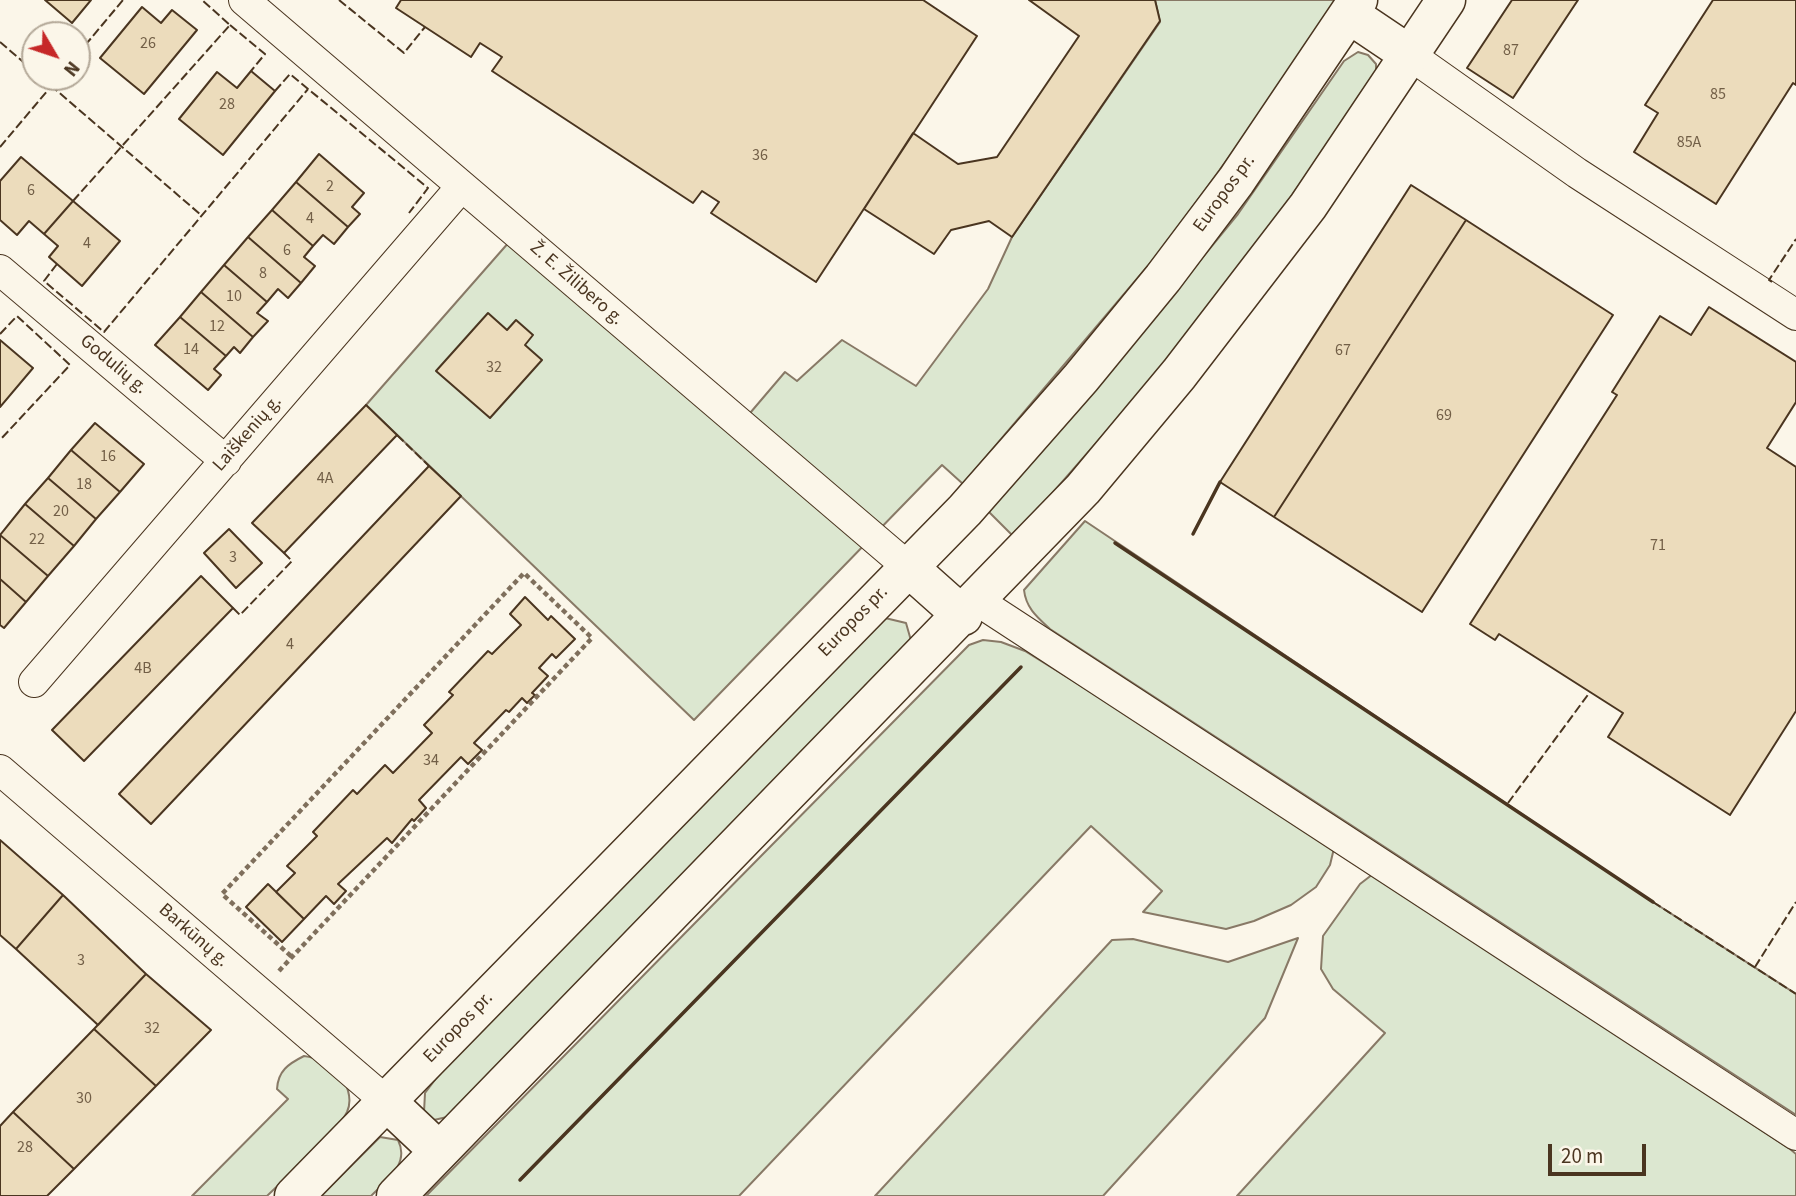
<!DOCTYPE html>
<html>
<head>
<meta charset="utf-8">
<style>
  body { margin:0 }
  #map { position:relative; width:1796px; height:1196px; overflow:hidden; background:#fbf6e9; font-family:"Source Sans 3",sans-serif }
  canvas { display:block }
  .north { position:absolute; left:21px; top:21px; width:70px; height:70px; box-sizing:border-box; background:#fbf6e9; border:2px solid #b4a999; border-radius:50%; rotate:129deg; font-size:19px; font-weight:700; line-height:28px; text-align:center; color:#4a3520 }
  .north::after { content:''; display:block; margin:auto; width:24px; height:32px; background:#c62828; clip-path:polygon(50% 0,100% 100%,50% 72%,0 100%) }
  .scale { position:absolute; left:1548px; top:1144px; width:98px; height:32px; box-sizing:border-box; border:4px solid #4a3520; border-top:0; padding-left:9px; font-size:21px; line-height:24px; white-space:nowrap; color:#4a3520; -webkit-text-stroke:5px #fbf6e9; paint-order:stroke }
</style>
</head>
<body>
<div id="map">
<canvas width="1796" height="1196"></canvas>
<div class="north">N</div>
<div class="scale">20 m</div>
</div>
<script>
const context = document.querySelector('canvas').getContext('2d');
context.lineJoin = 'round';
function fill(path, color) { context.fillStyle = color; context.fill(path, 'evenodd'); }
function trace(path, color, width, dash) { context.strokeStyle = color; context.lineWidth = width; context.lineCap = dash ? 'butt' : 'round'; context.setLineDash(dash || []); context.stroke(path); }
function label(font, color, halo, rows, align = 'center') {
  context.font = font + ' "Source Sans 3",sans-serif'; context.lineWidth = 5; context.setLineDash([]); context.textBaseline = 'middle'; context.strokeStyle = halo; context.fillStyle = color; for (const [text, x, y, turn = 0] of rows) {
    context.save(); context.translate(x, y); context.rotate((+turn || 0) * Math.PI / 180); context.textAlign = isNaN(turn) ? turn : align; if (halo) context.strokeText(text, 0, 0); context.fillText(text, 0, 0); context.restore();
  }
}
const green = new Path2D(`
  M1155,0h182l-83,123 -96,131 -195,230 -21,-19 -248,255 -328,-315 151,-172 222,193 46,-54 12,9 45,-41 74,46 72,-97 24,-52 148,-215z
  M1358,52l10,3 8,9v9l-94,137 -129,168 -139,159 -26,-26 106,-121 144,-176 106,-153z
  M1085,521l568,381 143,92v121l-746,-486c-13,-12 -24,-21 -26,-39z
  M885,618l21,5 6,21 -465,473 -13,3 -10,-8 1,-19 16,-21z
  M983,640l18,2 24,9 310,193 -5,21 -14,22 -25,18 -37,16 -28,8 -83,-17 19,-21 -71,-65 -352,370h-313l543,-551z
  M1373,874l417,275 6,5v42h-559l148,-163 -52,-44 -12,-20 2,-33 37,-52z
  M1298,938l-33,80 -162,178h-228l237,-256 21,-1 95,23z
  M304,1056c15,2 21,7 33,17 10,8 16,26 10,39 -12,24 -59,63 -80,84h-75l96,-97 -11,-10c1,-18 11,-25 27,-33z
  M380,1137l18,3c12,24 -11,40 -27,56h-50z`);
fill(green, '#dce7d0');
trace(green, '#887966', 2);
const building = new Path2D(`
  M45,0h46l-19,23z
  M401,0h522l54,36 -161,246 -105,-69 8,-11 -17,-11 -9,12 -201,-132 10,-14 -22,-14 -9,14 -75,-49z
  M1029,0h126l5,21 -148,216 -23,-16 -38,9 -17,24 -70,-45 49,-76 45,31 39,-7 82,-121z
  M1512,0h66l-65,98 -46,-30z
  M1713,0h83v85l-3,-2 -77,121 -82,-52 24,-39 -13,-8z
  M142,7l19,16 11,-13 25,20 -53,64 -44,-36z
  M251,71l24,20 -52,64 -44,-36 38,-47 20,16z
  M319,154l45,39 -12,14 8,7 -12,13 -52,-45z
  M21,157l52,44 -29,33 -15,-13 -12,14 -17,-15v-39z
  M296,182l52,45 -14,17 -11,-9 -10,11 -41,-36z
  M1411,185l55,35 -192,297 -54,-35z
  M73,201l47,40 -38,45 -33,-29 9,-11 -14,-12z
  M272,210l41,36 -9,11 11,9 -14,17 -53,-46z
  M1466,220l147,95 -191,297 -148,-95z
  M248,237l53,46 -13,15 -10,-9 -11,13 -43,-37z
  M224,265l43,37 -10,11 11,8 -15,16 -52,-45z
  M201,292l52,45 -13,16 -6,-6 -8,9 -46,-39z
  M1709,307l87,55v40l-29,46 29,19v244l-66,104 -122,-78 15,-24 -124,-79 -4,6 -25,-16 147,-229 -5,-3 48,-76 31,19z
  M488,313l19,17 9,-10 17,15 -8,10 17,15 -52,58 -54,-47z
  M180,317l46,39 -12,13 7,6 -13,15 -53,-45z
  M0,340l33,28 -33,39z
  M366,405l31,30 -113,118 -32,-30z
  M95,423l49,41 -24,28 -49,-42z
  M71,450l49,42 -24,27 -48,-41z
  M429,466l32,30 -310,328 -32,-30z
  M48,478l48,41 -22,27 -49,-42z
  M25,504l49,42 -26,30 -48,-41z
  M229,529l33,34 -26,25 -32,-35z
  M0,535l48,41 -22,26 -26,-23z
  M201,576l32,32 -149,153 -32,-31z
  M0,579l26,23 -22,26 -4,-3z
  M525,597l23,23 3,-4 24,23 -19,19 -4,-4 -13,14 9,8 -16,17 3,2 -8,8 -5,-5 -13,14 -3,-2 -32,33 8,7 -14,14 -7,-7 -42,43 7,8 -12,13 -2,-2 -20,24 -5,-5 -49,46 8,7 -12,13 -8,-8 -22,23 -28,-27 19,-19 -8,-7 30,-30 -4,-4 40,-42 4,4 28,-29 8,8 39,-40 -8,-8 29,-30 -4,-3 39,-41 4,3 29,-29 -11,-11z
  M0,840l63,55 -47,54 -16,-14z
  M268,884l36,35 -22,23 -36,-35z
  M63,895l83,79 -48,51 -82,-76z
  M146,974l65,56 -55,56 -62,-57z
  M94,1029l62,57 -82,83 -61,-57z
  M13,1112l61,57 -27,27h-47v-70z`);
fill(building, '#ecdcbc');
trace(building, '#4a3520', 2);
const minor = new Path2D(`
  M244,0l664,567
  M1410,55l167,118 219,142
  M0,270l226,191
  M978,601l818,534
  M34,682l428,-496
  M0,770l387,332`);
const primary = new Path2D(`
  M1349,14l61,41
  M908,567l55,49
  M387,1102l52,49
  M294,1196l671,-686 116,-132 82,-100 73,-97 122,-181
  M396,1196l687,-707 96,-115 129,-168 138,-206`);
trace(minor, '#4a3520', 32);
trace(primary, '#4a3520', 41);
trace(new Path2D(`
  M279,971l13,-14 300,-319 -68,-65 -302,321 70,63`), '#7f6f5c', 4.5, [5, 3.5]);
trace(minor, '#fbf6e9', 30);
trace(primary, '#fbf6e9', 38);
trace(new Path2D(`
  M339,0l65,53 21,-26
  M230,25l35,29 -14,17
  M0,42l35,30
  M77,55l46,-55
  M41,77l160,138
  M275,91l15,-17 138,114 -19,25
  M0,147l59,-70
  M73,201l157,-176 -28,-25
  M57,264l-13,17 60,51 204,-243
  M1772,282l-3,-2 27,-41
  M0,334l17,-18 53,49 -70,75
  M397,435l32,31
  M233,608l7,7 52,-54 -8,-8
  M1508,803l82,-111
  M1653,902l143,92
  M1755,967l41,-65`), '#4a3520', 2, [9, 3.5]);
trace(new Path2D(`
  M1193,534l27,-52
  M1115,543l538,359
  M520,1180l501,-513`), '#4a3520', 3.5);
label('16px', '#725f47', null, [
  ["26",148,44],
  ["87",1511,51],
  ["85",1718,95],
  ["28",227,105],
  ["85A",1689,143],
  ["36",760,156],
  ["2",330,187],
  ["6",31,191],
  ["4",310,219],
  ["4",87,244],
  ["6",287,251],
  ["8",263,274],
  ["10",234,297],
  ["12",217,327],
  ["14",191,350],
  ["67",1343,351],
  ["32",494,368],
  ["69",1444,416],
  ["16",108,457],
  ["4A",325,479],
  ["18",84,485],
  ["20",61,512],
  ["22",37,540],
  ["71",1658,546],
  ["3",233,558],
  ["4",290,645],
  ["4B",143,669],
  ["34",431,761],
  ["3",81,961],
  ["32",152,1029],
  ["30",84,1099],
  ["28",25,1148]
]);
label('19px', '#4a3520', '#fbf6e9', [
  ["Europos pr.",1225,194,-54],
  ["Ž. E. Žilibero g.",576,284,41],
  ["Godulių g.",113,365,40],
  ["Laiškenių g.",248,434,-49],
  ["Europos pr.",854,622,-46],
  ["Barkūnų g.",193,936,41],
  ["Europos pr.",459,1028,-46]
]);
</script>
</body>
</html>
